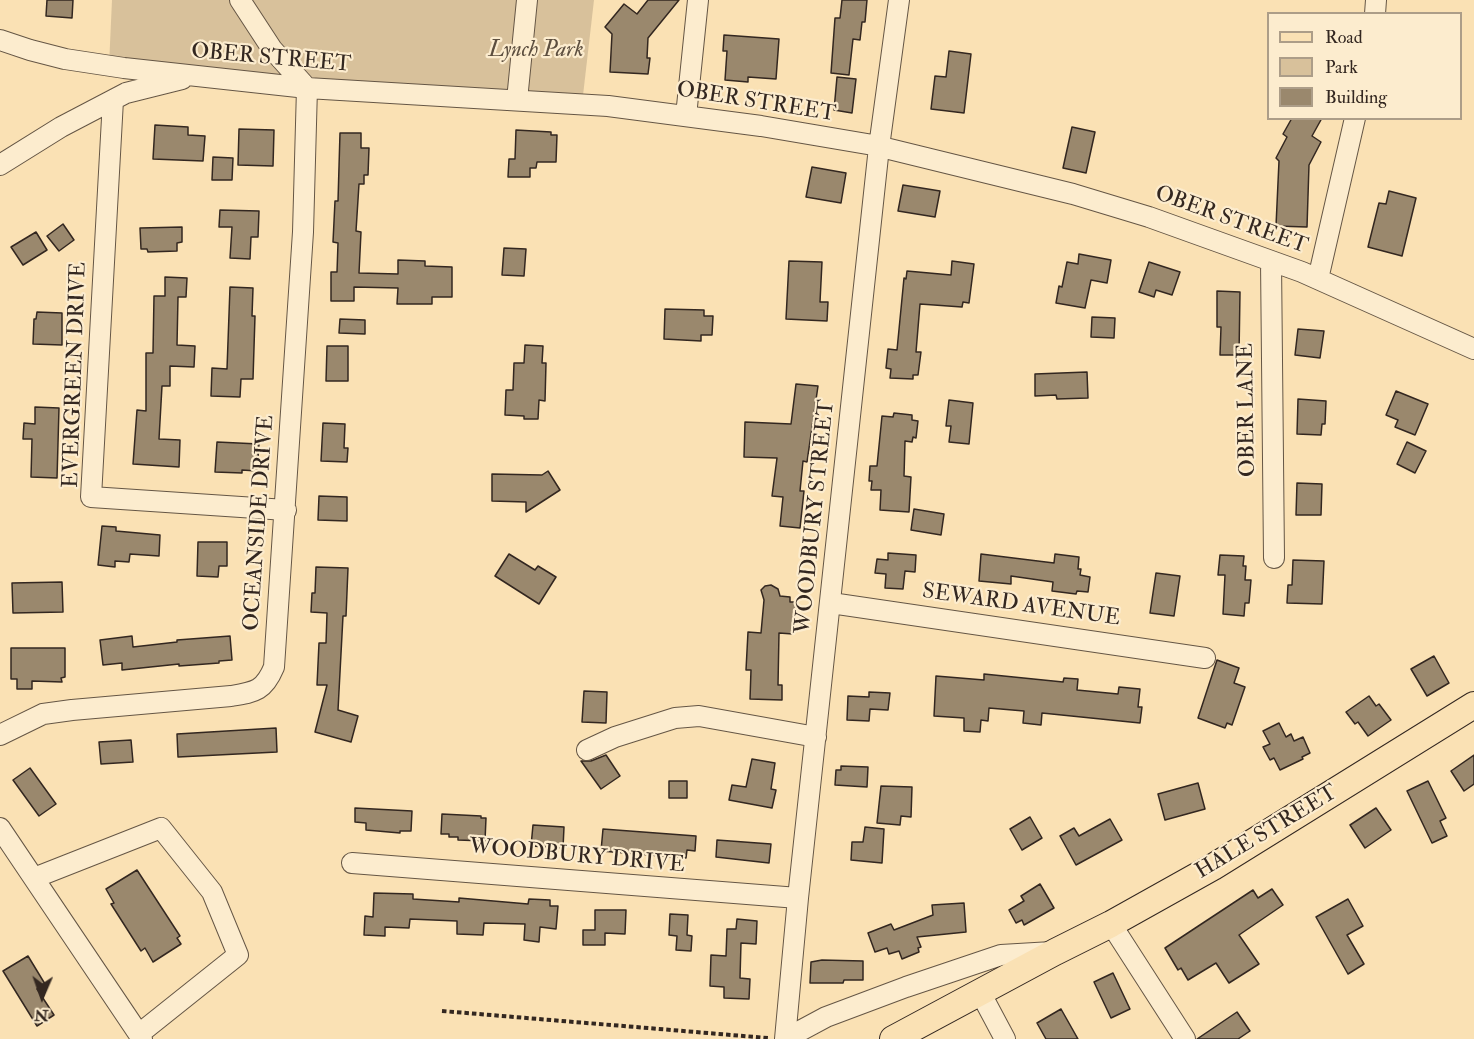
<!DOCTYPE html>
<html>
<head>
<meta charset="utf-8">
<style>
  body { margin:0 }
  #map { position:relative; width:1474px; height:1039px; overflow:hidden; background:#fae1b4; font-family:"IM FELL Double Pica",serif }
  canvas { display:block }
  .legend { position:absolute; left:1267px; top:12px; width:195px; height:108px; box-sizing:border-box; background:#fcecce; border:2px solid #ac9d88; margin:0; padding:8px 10px; list-style:none; font-size:18px; color:#332720 }
  .legend li { display:flex; align-items:center; gap:12px; height:30px }
  .legend b { width:30px; border:2px solid #ac9d88 }
  .north { position:absolute; left:12px; top:967px; width:60px; height:60px; -webkit-text-stroke:4px #fcecce; paint-order:stroke; rotate:182deg; font-size:16px; font-weight:700; line-height:24px; text-align:center; color:#332720 }
  .north::after { content:''; display:block; margin:auto; width:21px; height:27px; background:#332720; clip-path:polygon(50% 0,100% 100%,50% 72%,0 100%) }
</style>
</head>
<body>
<div id="map">
<canvas width="1474" height="1039"></canvas>
<ul class="legend">
<li><b style="height:8px;background:#fae1b4"></b>Road</li>
<li><b style="height:16px;background:#d8c19b"></b>Park</li>
<li><b style="height:16px;background:#9a886d"></b>Building</li>
</ul>
<div class="north">N</div>
</div>
<script>
const context = document.querySelector('canvas').getContext('2d');
context.lineJoin = 'round';
function fill(path, color) { context.fillStyle = color; context.fill(path, 'evenodd'); }
function trace(path, color, width, dash) { context.strokeStyle = color; context.lineWidth = width; context.lineCap = dash ? 'butt' : 'round'; context.setLineDash(dash || []); context.stroke(path); }
function label(font, color, halo, rows, align = 'center') {
  context.font = font + ' "IM FELL Double Pica",serif'; context.lineWidth = 4.5; context.setLineDash([]); context.textBaseline = 'middle'; context.strokeStyle = halo; context.fillStyle = color; for (const [text, x, y, turn = 0] of rows) {
    context.save(); context.translate(x, y); context.rotate((+turn || 0) * Math.PI / 180); context.textAlign = isNaN(turn) ? turn : align; if (halo) context.strokeText(text, 0, 0); context.fillText(text, 0, 0); context.restore();
  }
}
fill(new Path2D(`
  M112,0h482l-12,104 -473,-38z`), '#d8c19b');
const building = new Path2D(`
  M47,0h26l-1,18 -26,-2z
  M648,0h31l-31,38 -1,20h3l-2,16 -38,-2 2,-38 -7,-7 19,-23 13,10z
  M842,0h25l-2,22h-3l-2,18 -7,-1 -4,36 -18,-2 4,-55h5z
  M724,35l55,4 -3,40 -28,-2v5l-23,-2 2,-29h-4z
  M949,51l22,3 -7,59 -33,-4 4,-33 11,1z
  M837,77l19,2 -4,34 -18,-3z
  M1292,118h30l-10,18 9,6 -12,23 -2,62 -31,-1 3,-65 -3,-3 11,-21 -4,-3z
  M155,125l33,2v8l17,1 -2,25 -50,-2z
  M1072,127l23,5 -9,41 -23,-5z
  M239,129l35,1 -1,36 -35,-1z
  M516,130l35,2v3h6l-1,27h-19l-1,6h-6v9h-22l1,-18h6z
  M340,133h21v15h8l-1,27h-4v9h-5l-3,47 5,1 -2,41 39,1v-14l27,1v5l27,1v30h-20v7h-35l1,-16 -44,-1v14h-23v-29h6l1,-29 -5,-1 2,-41h3z
  M213,157l20,1 -1,22h-20z
  M812,167l34,6 -5,30 -35,-6z
  M903,185l37,6 -5,26 -37,-6z
  M1389,191l27,7 -14,58 -34,-9 11,-44 7,1z
  M220,210l39,1 -1,26h-7l-1,22 -20,-1 2,-31h-13z
  M63,224l11,16 -15,11 -12,-15z
  M182,227v15l-5,1v8l-29,1 -1,-3h-6l-1,-21z
  M36,232l11,18 -24,15 -12,-18z
  M504,248l22,1 -2,27 -22,-1z
  M1079,254l32,6 -4,23 -16,-3 -6,28 -29,-5 3,-17 3,1 5,-25 11,2z
  M789,261l33,1 -2,40h8l-1,19 -41,-2z
  M952,261l22,3 -5,39 -6,-1 -1,5 -42,-3 -4,48h5l-3,23h-5v4l-23,-1 1,-9 -5,-1 2,-19 9,1 7,-72 2,1 1,-8 44,4z
  M1149,262l31,10 -8,23 -16,-5 -2,7 -15,-5z
  M165,277l22,1 -1,19h-8l-1,48 18,1 -1,21 -24,-1v20h-8l-3,53 21,1 -1,27 -46,-3 4,-54 9,1v-58h7l1,-57h11z
  M230,287l23,1 -1,28h3l-2,63h-12l-1,18 -29,-1 1,-28 15,1z
  M1217,291l23,1 -1,63h-19l1,-28h-4z
  M665,309l39,1v6h9l-1,19h-11v6l-37,-2z
  M37,312l25,1v32l-29,-1 1,-25h2z
  M1092,317l23,1 -1,20 -23,-1z
  M340,319l25,1v14l-26,-1z
  M1298,329l26,2 -4,27 -25,-3z
  M525,345l18,1 -1,17h4l-1,38 -6,-1 -1,19h-14v-3l-19,-1 1,-25h7l1,-27h10z
  M327,346h21v35h-22z
  M1087,372l1,26 -31,1 -1,-4 -21,1v-22z
  M796,384l22,2 -11,76 -4,-1 -3,30h4l-4,37 -20,-2 3,-29 -11,-1 5,-38 -33,-1 1,-35 46,2z
  M1396,391l32,13 -13,31 -20,-8 3,-7 -12,-5z
  M1298,399l28,2 -1,23h-3l-1,11 -24,-1z
  M949,400l24,3 -4,41 -20,-2 2,-16h-5z
  M35,407l24,1 -2,70 -26,-1 1,-38h-9l1,-16 11,1z
  M894,413l18,2v5l6,1 -2,17 -3,-1 -1,5 -7,-1 -1,35 7,1 -2,35 -29,-2 1,-20h-10l1,-9h-3l1,-15h7l5,-50 11,1z
  M323,423l22,1 -1,24h4l-1,14 -26,-1z
  M217,442l42,2 -2,27 -15,-1v3l-27,-1z
  M1407,442l19,9 -11,22 -18,-9z
  M548,471l12,19 -34,22v-10l-34,-1v-27l50,1z
  M1297,483l25,1 -1,31h-25z
  M319,496l28,1v24l-29,-1z
  M914,509l30,5 -3,21 -30,-5z
  M102,526l14,1v4l44,4 -1,21 -29,-2 -1,8 -14,-1v6l-17,-2z
  M198,542h29v24h-8l-1,11 -21,-1z
  M888,553l28,2 -1,17 -10,-1 -2,18 -18,-1 1,-14 -11,-1 2,-14 11,1z
  M509,554l26,16 3,-4 18,11 -17,27 -44,-28z
  M981,554l73,9 1,-9 24,3 -1,12h3l-1,6 10,2 -2,15 -11,-1 -1,3 -24,-3 1,-9 -42,-6v8l-32,-3z
  M1220,555l24,1 -1,10h3l-1,14h6l-2,23h-4l-1,13 -21,-2 2,-39h-7z
  M1293,560l31,1 -2,43 -35,-1 1,-18h4z
  M316,567l32,1 -2,48h-3l-5,94 20,6 -7,26 -36,-10 12,-47h-10l2,-42h7l1,-30 -16,-1 1,-19h3z
  M1156,573l24,3 -6,40 -24,-3z
  M62,582l1,30 -50,1 -1,-30z
  M771,585l7,4 2,7 10,1v5h6l-3,32 -14,-1 -1,52h4v15l-32,-1 1,-29h-5l2,-38 13,1 3,-33 -3,-10 4,-4z
  M132,636l1,11 44,-5v-2l53,-4 2,24 -13,1v2l-40,3v-2l-57,6v-7l-19,2 -3,-25z
  M11,648h54v29l-4,1 1,4 -30,-1v8h-15v-10h-6z
  M1434,656l15,27 -22,13 -16,-27z
  M1217,660l22,8 -5,15 11,4 -13,38 -5,-2 -2,5 -27,-10z
  M984,674l79,8 1,-4 14,1 -1,11 41,4 1,-7 21,2 -2,18h4l-2,16 -98,-10 -1,12 -18,-2 1,-12 -35,-3 -1,13 -7,-1 -1,12 -16,-1v-13l-30,-2 2,-40 48,4z
  M584,691l23,1 -1,31 -24,-1z
  M869,692l21,1 -2,17 -18,-1 -1,12 -22,-1 1,-24 21,1z
  M1369,696l7,10 3,-2 12,16 -23,16 -10,-14 -3,2 -9,-12z
  M1279,723l7,14 5,-3 3,7 9,-4 7,16 -8,4 1,2 -23,11 -6,-12 -4,2 -7,-13 7,-3 -7,-13z
  M276,728l1,24 -99,5 -1,-23z
  M131,740l2,22 -32,2 -2,-22z
  M606,755l14,21 -19,13 -20,-28h10z
  M1474,755v29l-10,7 -13,-20z
  M752,759l23,4 -4,26 5,1 -4,18 -43,-8 3,-15 14,2z
  M841,766l27,1 -1,20 -32,-2 1,-15h5z
  M30,768l26,36 -17,12 -26,-36z
  M669,781h18v17h-18z
  M1428,781l18,37 -6,3 7,15 -15,7 -25,-52z
  M1198,783l7,26 -40,11 -7,-26z
  M881,786l31,1 -1,30 -10,-1 -1,9 -23,-2z
  M355,808l57,3 -1,20h-11v2l-34,-3v-7l-11,-1z
  M1376,808l15,22 -26,18 -15,-23z
  M442,814l39,2v2h5l-1,23 -27,-1v-3h-9v-3h-8z
  M1030,817l12,21 -20,12 -12,-21z
  M1110,819l12,21 -46,25 -16,-29 14,-8 5,8z
  M533,825l31,2 -1,21 -32,-2z
  M865,827l19,2 -2,34 -31,-3 1,-18h11z
  M603,829l93,7 -1,15 -8,-1 -1,8 -85,-7z
  M717,840l54,4 -2,19 -53,-6z
  M137,870l43,66 -3,2 4,6 -28,18 -8,-14 -4,3 -30,-47 3,-1 -8,-14z
  M1040,884l14,24 -30,17 -2,-5 -6,3 -7,-13 15,-9 -3,-5z
  M1272,889l11,16 -44,30 20,29 -30,19 -13,-20 -28,17 -7,-12 -3,2 -13,-22 88,-58 5,8z
  M374,893l39,1v5l46,3v-4l69,6 1,-5 21,1v6h8l-2,23 -16,-2 -1,15 -15,-2 1,-16 -41,-1 -1,12 -26,-1v-13l-47,-2 -1,9 -24,-1v9l-21,-1 1,-19 8,1z
  M1348,899l15,27 -16,9 17,29 -16,10 -32,-57z
  M964,903l2,29 -49,5 4,10 -3,1 1,4 -17,7 -3,-8 -10,3 -2,-6 -12,4 -7,-19 23,-9 3,6 39,-15 -1,-10z
  M595,910h31l-1,24 -20,-1v12h-22v-15h12z
  M670,914l18,1 -1,20 5,1 -1,15 -15,-1 1,-14 -8,-1z
  M737,919l20,2 -1,23 -15,-1 -1,35 10,1 -1,20 -25,-1v-11l-14,-1 1,-31 15,1 1,-27h9z
  M28,956l17,28 -8,5 17,26 -17,11 -34,-55z
  M822,960l41,1v19h-19l-1,3h-33l1,-21z
  M1113,973l17,36 -19,9 -17,-36z
  M1061,1009l17,30h-32l-9,-16z
  M1237,1012l13,19 -12,8h-41z`);
fill(building, '#9a886d');
trace(building, '#332720', 1.5);
const minor = new Path2D(`
  M1375,14l1,-14
  M0,40l30,10 35,9 59,9 183,20 301,18 153,20 112,19 200,49 76,23 153,55 172,77
  M113,100l-22,397 195,13
  M517,100l10,-100
  M686,116l12,-116
  M0,165l61,-38 65,-34 56,-14
  M1271,261l3,297
  M1318,279l37,-161
  M831,603l374,55
  M0,735l43,-21 29,-4 159,-14c24,-4 33,-5 43,-29l29,-435 4,-144 -35,-39 -32,-49
  M587,750l28,-13 60,-19 24,-2 117,21
  M0,828l142,211
  M352,863l446,35
  M34,878l127,-50 51,64 26,63 -99,79
  M1111,924l74,115
  M980,992l25,47
  M785,1039l13,-141 81,-751 20,-147
  M785,1039l41,-22 80,-30 95,-32 51,-3`);
const major = new Path2D(`
  M893,1039l162,-87 56,-28 102,-57 261,-162`);
trace(minor, '#655645', 22);
trace(major, '#332720', 28);
trace(new Path2D(`
  M442,1011l326,27`), '#332720', 4, [4.5, 3]);
trace(minor, '#fcecce', 20);
trace(major, '#fae1b4', 26);
label('italic 22px', '#5c4e3f', '#fcecce', [
  ["Lynch Park",536,51]
]);
label('22px', '#332720', '#fcecce', [
  ["OBER STREET",271,59,5],
  ["OBER STREET",756,103,9],
  ["OBER STREET",1231,221,20],
  ["EVERGREEN DRIVE",76,375,-88],
  ["OBER LANE",1248,410,-91],
  ["WOODBURY STREET",816,517,-84],
  ["OCEANSIDE DRIVE",260,523,-86],
  ["SEWARD AVENUE",1021,606,8],
  ["HALE STREET",1267,833,-31],
  ["WOODBURY DRIVE",577,857,5]
]);
</script>
</body>
</html>
